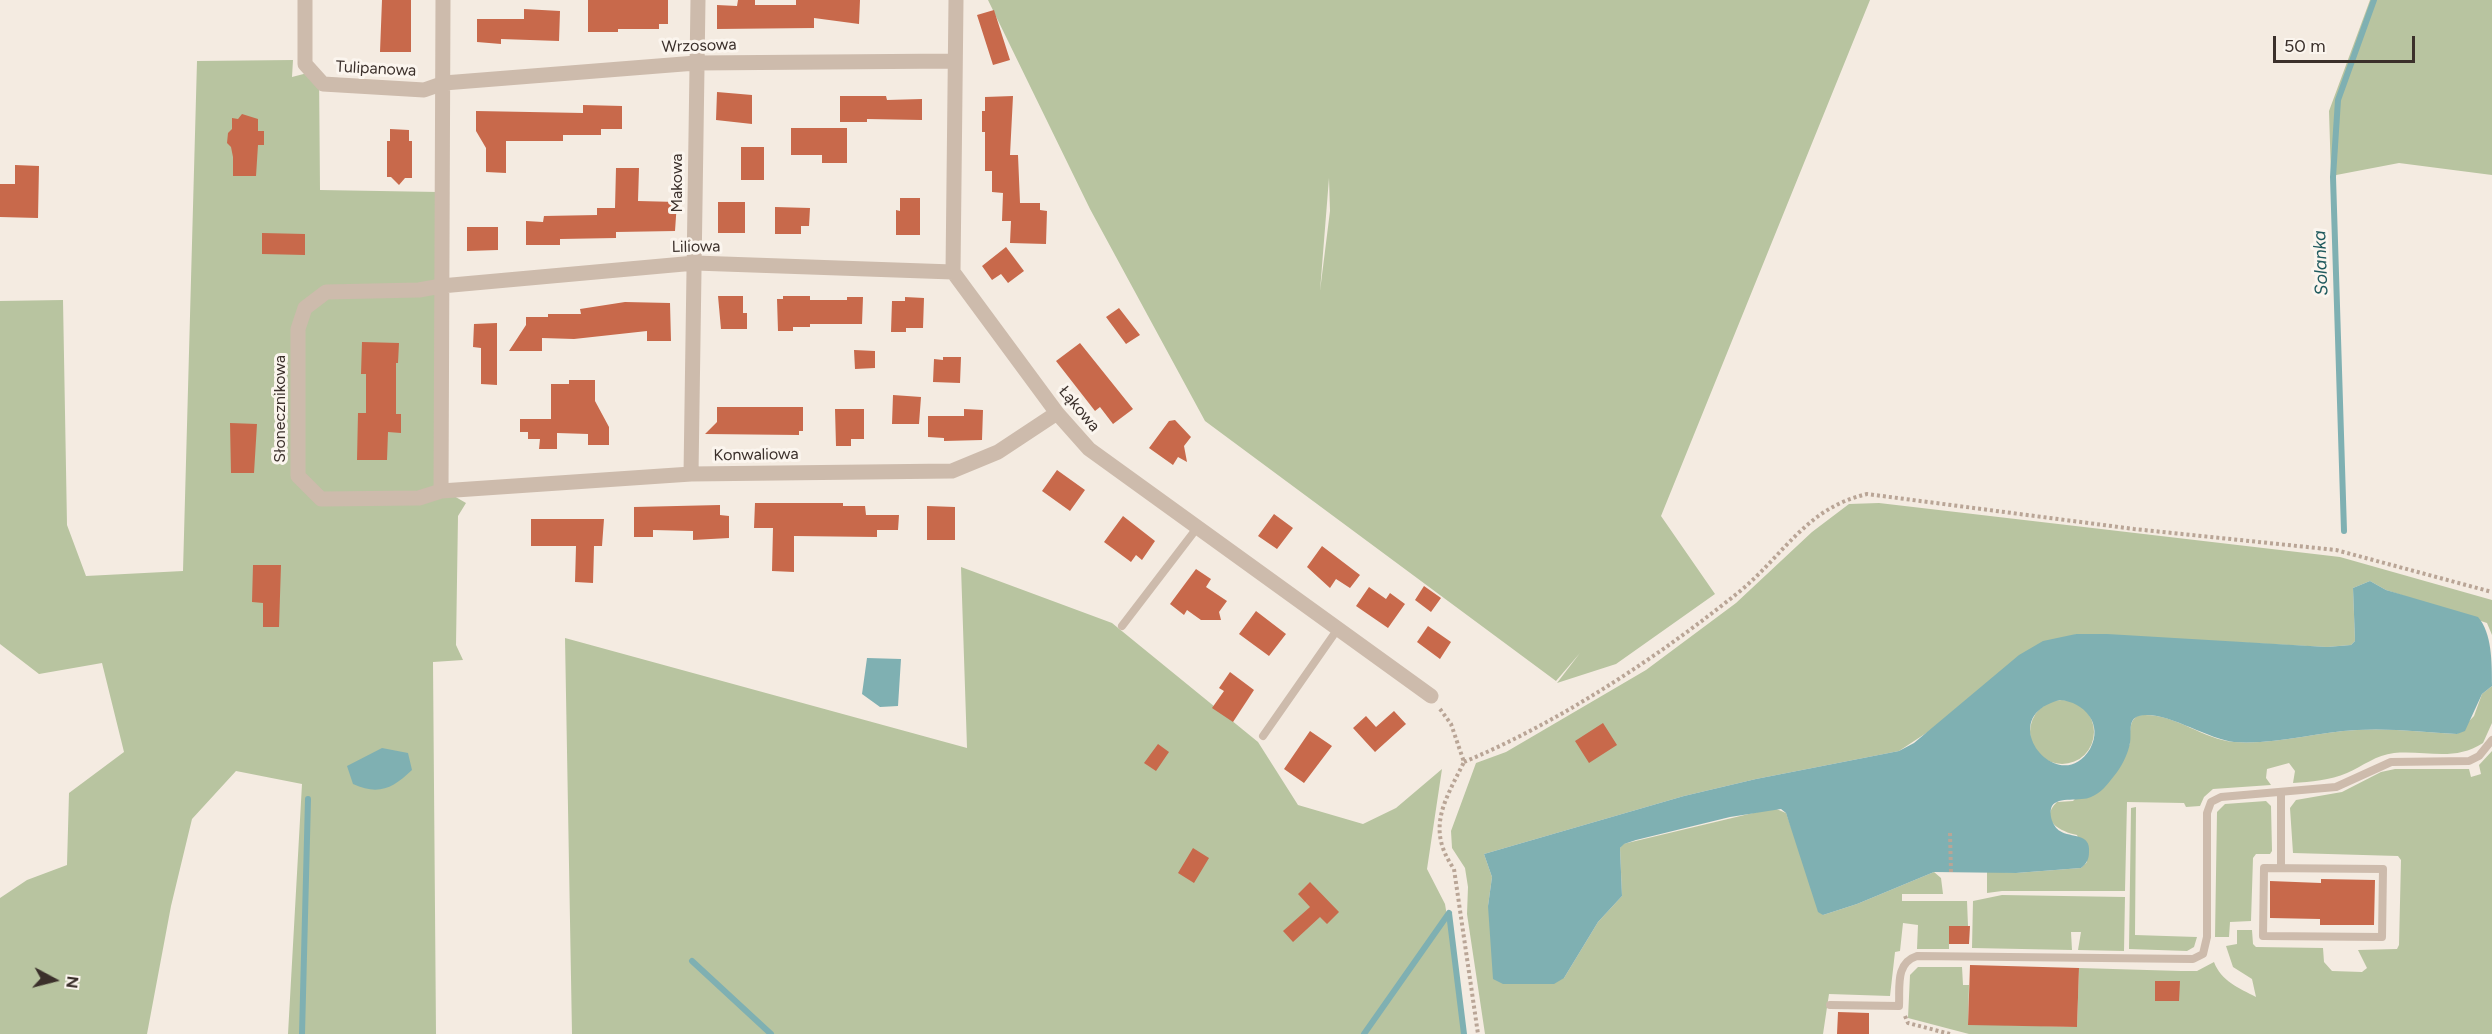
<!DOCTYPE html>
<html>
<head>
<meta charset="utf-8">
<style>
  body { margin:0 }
  #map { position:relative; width:2492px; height:1034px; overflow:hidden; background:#f4ebe1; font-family:Figtree,sans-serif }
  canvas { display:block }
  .north { position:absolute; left:24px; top:950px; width:60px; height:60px; -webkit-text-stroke:4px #fbf5ee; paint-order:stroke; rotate:97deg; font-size:16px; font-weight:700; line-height:24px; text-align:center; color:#3b302b }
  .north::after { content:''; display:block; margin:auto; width:21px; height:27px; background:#3b302b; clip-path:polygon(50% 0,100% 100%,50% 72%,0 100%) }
  .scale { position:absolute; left:2273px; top:36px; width:142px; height:27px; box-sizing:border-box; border:3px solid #3b302b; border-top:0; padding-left:8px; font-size:18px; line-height:21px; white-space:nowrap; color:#3b302b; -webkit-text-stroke:4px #fbf5ee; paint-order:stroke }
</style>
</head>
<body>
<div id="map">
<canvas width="2492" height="1034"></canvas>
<div class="north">N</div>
<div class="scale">50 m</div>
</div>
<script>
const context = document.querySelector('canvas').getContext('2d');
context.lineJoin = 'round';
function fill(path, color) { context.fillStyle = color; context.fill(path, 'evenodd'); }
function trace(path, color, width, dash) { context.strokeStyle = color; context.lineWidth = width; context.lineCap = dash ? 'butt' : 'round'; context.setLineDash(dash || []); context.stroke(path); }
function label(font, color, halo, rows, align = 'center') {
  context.font = font + ' Figtree,sans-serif'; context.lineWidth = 6; context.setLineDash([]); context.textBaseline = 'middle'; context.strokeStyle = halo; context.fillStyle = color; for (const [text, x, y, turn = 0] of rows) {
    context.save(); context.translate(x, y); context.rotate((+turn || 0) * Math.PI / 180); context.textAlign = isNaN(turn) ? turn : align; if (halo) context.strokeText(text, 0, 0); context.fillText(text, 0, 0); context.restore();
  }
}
fill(new Path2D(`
  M988,0h882l-209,516 54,78 -99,70 -59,19 23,-30 -24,28 -351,-260 -115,-212zM1329,178l1,33 -10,80z
  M2370,0h122v175l-93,-12 -68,13 -2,-65z
  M293,60l-1,17 27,-7 1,120 119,2 -4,293 31,18 -8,13 -2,129 7,15 -30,2 3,372h-148l14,-250 -66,-13 -44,48 -21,87 -24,128h-147v-136l27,-18 40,-15 2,-72 55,-41 -22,-89 -63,11 -39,-30v-343l63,-1 4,225 19,51 97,-5 14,-510z
  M1879,503l461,54 152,43v35l-5,-12 -101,-33 -16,-9 -17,7 2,53 -4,4 -24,2 -251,-13 -177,117 -143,28 -72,17 -200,58 8,23 -4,29 76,72 34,-56 24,-26 -2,-48 3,-4 151,-36 12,5 37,102 34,-11 77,-32 7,6 2,16h-41v7h65l1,25h-19v23h-32l1,-24 -15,-2 -3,28 -5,1 -5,44 -61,-2 -6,40h-338l-18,-120 1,-27 -3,-19 -13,-20 -1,-17 25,-68 30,-11 140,-82 90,-67 76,-71 37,-28z
  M961,567l151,56 146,119 40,63 65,19 33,-16 46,-39 -15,100 18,35 21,130h-894l-7,-396 402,110z
  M2492,686v37l-9,20c-29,19 -57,7 -89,10 -18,2 -31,13 -47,20 -17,7 -36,9 -54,10l2,-12 -6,-8 -22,6 -1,9 5,7 -58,4 -9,8 -4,9 -14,1 -2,-4 -57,-1 -2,89h-123l-15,2v-22l29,2 65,-5 6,-6 -10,-27c-16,-3 -39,-15 -20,-33l16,-1 57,-57c0,-10 -2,-29 13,-29 33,-1 59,24 91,27 41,3 82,-10 123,-12 33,-2 67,2 100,4l17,-18 8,-22z
  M2030 732a32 32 0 1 1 64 0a32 32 0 1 1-64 0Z
  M2492,751v283h-523l-61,-16 2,-43 8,-8h44l1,18h6l-1,39 109,3 2,-59 102,3h16l17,-9c7,19 25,26 42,35l-4,-18 -19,-12 -7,-21 11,-2v-14h15l1,14 3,3 67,1 1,14 8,9 30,1 5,-4 -9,-18 39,-1 2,-4 2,-85 -3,-4 -105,-3 -3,-45 6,-8 46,-8 39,-20 14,-3h74l2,8 10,-3 -2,-9z
  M2266,801l5,5 1,45 -2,3h-14l-3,4 -2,63 -21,1 -1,15h-14l2,-125 8,-8z
  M2136,807l-1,128 62,2 -3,10 -7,4 -58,-2 2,-141z
  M2002,895l123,2 -1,54 -46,-1 3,-18h-10l1,18 -100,-2 1,-47z`), '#b8c4a0');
fill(new Path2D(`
  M2370,581l16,9 92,27c14,16 14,45 14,69l-10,8 -17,37 -8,3c-33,-2 -67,-6 -100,-4 -41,2 -82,15 -123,12 -27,-3 -71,-33 -95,-26 -12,3 -7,18 -9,27 -2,11 -9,25 -16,33 -7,9 -13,17 -23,21 -10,5 -33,-1 -39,9 -4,8 1,21 8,25 11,7 31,2 29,21 0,7 -2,11 -8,16l-65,5 -82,-1 -77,32 -34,11 -5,-3 -32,-99 -5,-4 -51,8 -94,23 -12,4 -4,4 2,48 -24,26 -34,56 -10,6h-51l-10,-5 -5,-73 4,-29 -8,-23 200,-58 72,-17 143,-28 15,-8 105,-88 24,-14 33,-7h31l220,13 24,-2 4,-4 -2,-53zM2060,700c24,2 44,24 30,49 -31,51 -99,-32 -30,-49z
  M867,658l34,1 -3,47 -18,1 -18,-13z
  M382,748l26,5 4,17c-19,18 -33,26 -59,14l-6,-18z`), '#7fb0b2');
trace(new Path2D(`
  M2344,531l-11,-354 5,-77 36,-100
  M1449,913l15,121
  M692,961l79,73
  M302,1034l6,-235
  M1364,1034l85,-121`), '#7fb0b2', 6);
fill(new Path2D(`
  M382,0h29v52h-31z
  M588,0h80v24h-9v5h-41v3h-30z
  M738,0h17v5h41v-5h64l-1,24 -45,-6v10l-97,1v-24l20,1z
  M524,9l36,2 -1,30 -58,-2v5l-24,-2v-23h47z
  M994,10l16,50 -17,5 -16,-50z
  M717,92l35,3v29l-36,-4z
  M840,96h46l1,4 35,-1v21l-55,-1v3h-27z
  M1013,96l-3,59h8l2,48h20v7l7,1 -1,33 -36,-1 1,-22h-9l1,-28 -11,-1v-21h-7v-39h-3v-21h3v-14z
  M583,105l39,1v23h-21v6h-38v6h-57v32l-20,-1v-24l-10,-17v-20l107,2z
  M242,114l16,5v12h6v14h-6l-2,31h-23v-19l-2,-10 -4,-4 1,-10 4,-4v-11l6,1z
  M791,128h56v35h-25v-8h-31z
  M390,129l19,1v11h3v37h-7l-6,7 -8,-8h-4v-36h3z
  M741,147h23v33h-23z
  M15,165l24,1 -1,52 -38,-1v-33h15z
  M616,168h23l-1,33 39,1 -2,29 -59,1v6l-56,1v6h-34v-24l17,1 1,-6 53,-1v-7h18z
  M900,198h20v37h-24v-25l4,1z
  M718,202h27v31h-27z
  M775,207l35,1 -1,18h-8v8h-26z
  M467,227h31v23l-31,1z
  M262,233l43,1v21l-43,-1z
  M1006,247l18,24 -16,12 -7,-9 -9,6 -10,-14z
  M718,296h25v17h4v16h-26z
  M783,296h27v4h37v-3h16l-1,27h-52v3h-17v4h-15l-1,-32h6z
  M905,297l19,1 -1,30h-17v4h-15l1,-31h13z
  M625,302l45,1 1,38h-24v-10l-73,8 -32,-1v13h-33l17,-26v-8h22v-3h33l-1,-5z
  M1119,308l21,27 -14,9 -20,-27z
  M497,323v62l-16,-1v-36l-8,-1 1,-23z
  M362,342l37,1 -1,20h-2v51h5v19l-13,-1 -1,28h-30l1,-47h8v-39h-5z
  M1080,343l53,66 -20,15 -13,-17 -5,4 -39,-50z
  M854,350l21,1v17l-20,1z
  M943,357h18l-1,26 -27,-1 1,-23 9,1z
  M569,380h26v21l14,26v18h-21v-11l-31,-1v16h-18l1,-10h-12v-7h-8v-13h31v-35h18z
  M893,395l28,2 -2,27h-27z
  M717,407h86v24h-4v4l-94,-1 12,-12z
  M835,409h29v30h-13v7h-15z
  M964,409l19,1 -1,30 -38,1v-3l-16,-1v-21h36z
  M1175,420l16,17 -7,9 3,16 -9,-5 -5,8 -24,-17 20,-27z
  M230,423l27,1 -3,49h-23z
  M1057,470l28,20 -15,21 -28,-20z
  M755,503h88v3h22l1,9h33l-1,15h-21v7l-83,-1v36l-22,-1 1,-43h-19z
  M720,505v10l9,1v22l-36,2v-9l-40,-1v7h-19v-30z
  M927,506l28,1v33h-28z
  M1274,514l19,14 -16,21 -19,-13z
  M1123,516l32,25 -13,19 -6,-5 -5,7 -27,-20z
  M531,519h73l-2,27h-8l-1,37 -18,-1 1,-36h-45z
  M1322,546l38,29 -10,13 -14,-9 -6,9 -23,-21z
  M253,565h28l-2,62h-16v-24l-11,-1z
  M1196,569l15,10 -5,8 21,14 -8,11 2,8h-20l-14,-10 -3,5 -14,-11z
  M1424,586l17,12 -10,14 -16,-12z
  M1369,587l17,12 4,-6 15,11 -17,24 -32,-22z
  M1256,611l30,23 -17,22 -30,-22z
  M1428,626l23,16 -11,17 -23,-17z
  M1230,672l24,18 -21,32 -21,-14 12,-17 -5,-3z
  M1394,711l12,13 -31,28 -22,-24 13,-12 10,11z
  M1603,723l14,22 -28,18 -14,-22z
  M1310,731l22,15 -28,37 -20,-14z
  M1158,744l11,8 -13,19 -12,-8z
  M1193,848l16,10 -15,25 -16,-10z
  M2321,879l54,1 -1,45h-54v-6l-50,-1v-37l51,2z
  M1310,882l29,30 -12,12 -7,-7 -27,25 -10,-11 27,-24 -12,-13z
  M1949,926h21l-1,18h-20z
  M1970,965l109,3 -2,59 -109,-2z
  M2155,981h25l-1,20h-24z
  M1838,1012l31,1v21h-32z`), '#c8694b');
trace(new Path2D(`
  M1440,709l11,15 13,38c-20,40 -38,67 -10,107l24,165
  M1464,762c96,-40 194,-105 275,-170 46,-38 67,-84 128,-98l267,35 202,21 156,42
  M1950,833l1,39
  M1905,1016l3,7 42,11`), '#b9a596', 4, [3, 3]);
trace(new Path2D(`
  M1122,626l75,-98
  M1263,736l74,-106
  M2281,793v75
  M2264,868l119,1 -1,68 -119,-1z
  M1830,1005l69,1c1,-19 -4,-43 18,-50l276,3 10,-5 4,-17v-124l4,-11 10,-5 115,-10 55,-25 78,-1 10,-5 13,-16`), '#cdbbac', 8);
trace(new Path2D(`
  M305,0v64l18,20 101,6 20,-7 252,-20 259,-2
  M956,0l-3,272 104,141 32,36 342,247
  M953,272l-258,-9 -254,23 -22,4 -93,2 -21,16 -7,21v147l23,23 98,-1 22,-7 250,-17 261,-3 46,-19 59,-39
  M691,474l7,-474
  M441,491l2,-491`), '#cdbbac', 15);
label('16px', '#3b302b', '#fbf5ee', [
  ["Wrzosowa",699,46,-2],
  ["Tulipanowa",376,69,3],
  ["Makowa",677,183,-90],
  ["Liliowa",696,247,-1],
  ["Słonecznikowa",280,409,-90],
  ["Łąkowa",1079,409,50],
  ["Konwaliowa",756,455,-1]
]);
label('italic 18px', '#1f5a5e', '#fbf5ee', [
  ["Solanka",2321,263,-92]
]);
</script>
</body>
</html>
